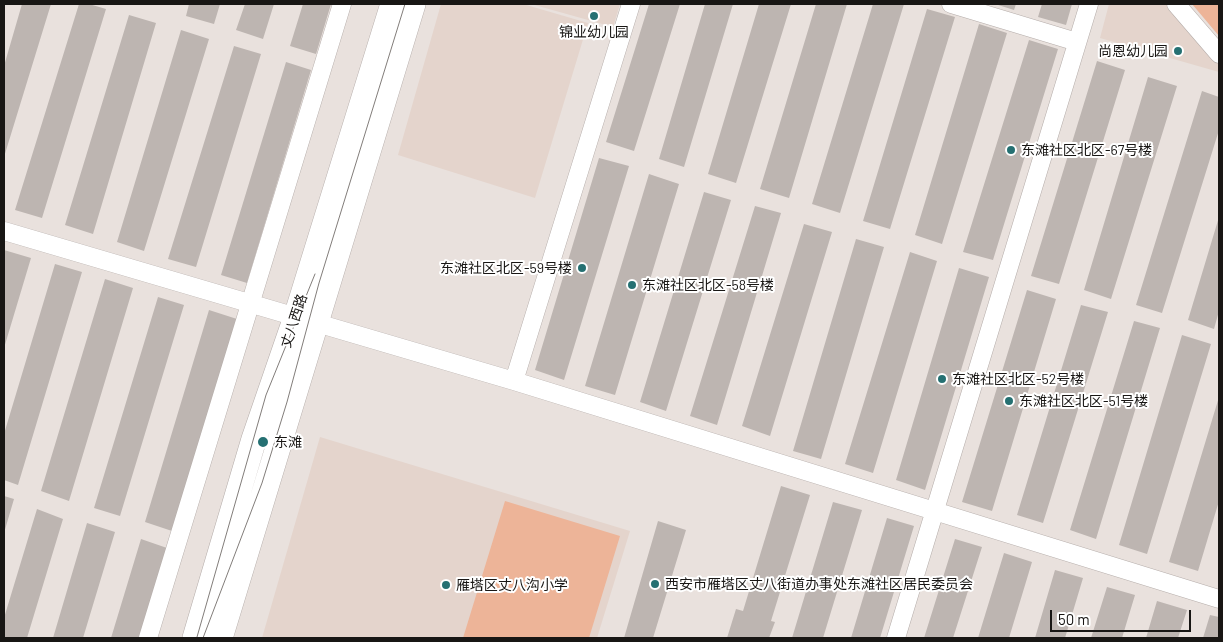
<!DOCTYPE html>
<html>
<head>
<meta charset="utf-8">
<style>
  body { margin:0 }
  #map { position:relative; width:1223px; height:642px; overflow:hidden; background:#e9e1dd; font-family:Barlow,sans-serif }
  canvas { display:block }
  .frame { position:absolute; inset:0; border:5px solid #181614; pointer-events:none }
  .scale { position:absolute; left:1050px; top:610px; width:141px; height:22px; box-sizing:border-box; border:2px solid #181614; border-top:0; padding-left:6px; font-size:15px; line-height:18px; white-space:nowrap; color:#181614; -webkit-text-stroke:4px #fff; paint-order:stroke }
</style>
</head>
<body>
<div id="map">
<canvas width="1223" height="642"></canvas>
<div class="frame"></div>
<div class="scale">50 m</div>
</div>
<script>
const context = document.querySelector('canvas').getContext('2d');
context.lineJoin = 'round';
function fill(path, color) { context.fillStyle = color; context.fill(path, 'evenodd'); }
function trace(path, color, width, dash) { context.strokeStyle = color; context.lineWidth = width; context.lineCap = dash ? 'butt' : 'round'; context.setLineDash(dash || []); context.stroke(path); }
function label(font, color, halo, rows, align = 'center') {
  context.font = font + ' Barlow,"Noto Sans SC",sans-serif'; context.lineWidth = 4; context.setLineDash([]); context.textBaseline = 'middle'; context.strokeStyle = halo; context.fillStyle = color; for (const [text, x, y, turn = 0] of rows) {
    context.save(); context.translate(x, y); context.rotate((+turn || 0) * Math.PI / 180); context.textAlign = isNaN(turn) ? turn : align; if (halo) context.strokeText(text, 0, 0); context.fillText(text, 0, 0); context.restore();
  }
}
fill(new Path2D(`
  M441,4h82l65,19 -53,175 -137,-43z
  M531,4h89l-7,23z
  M1109,4h62l48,61v7l-119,-34z
  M320,437l310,94 -33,107h-335z`), '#e4d4cc');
fill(new Path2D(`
  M1192,4h27v32z
  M505,501l115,35 -31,102h-126z`), '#edb498');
fill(new Path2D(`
  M22,4h29l-47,153v-91z
  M79,4h10l17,5 -64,209 -27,-8z
  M189,4h31l-6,20 -28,-8z
  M245,4h29l-11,35 -27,-9z
  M303,4h28l-15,50 -26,-8z
  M649,4h31l-46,147 -28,-9z
  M705,4h28l-49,163 -25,-8z
  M759,4h32l-55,179 -28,-9z
  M816,4h31l-58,194 -29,-9z
  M873,4h31l-64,209 -28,-9z
  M995,4h21l-2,6z
  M1042,4h30l-6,21 -28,-8z
  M927,9l28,8 -65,212 -27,-8z
  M129,15l27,8 -63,211 -28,-9z
  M979,24l28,9 -65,211 -27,-9z
  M181,30l28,9 -65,212 -27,-9z
  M1029,40l29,9 -65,211 -30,-8z
  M234,46l27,8 -65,213 -28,-8z
  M1097,61l28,9 -66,214 -28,-8z
  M286,62l25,8 -64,213 -26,-8z
  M1148,77l29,9 -66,213 -27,-9z
  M1202,91l17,6v33l-57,183 -26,-8z
  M599,158l30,8 -65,214 -29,-10z
  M649,174l30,10 -64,211 -30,-9z
  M704,192l27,8 -65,211 -26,-9z
  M755,206l26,7 -64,212 -27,-9z
  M1219,217v94l-5,18 -26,-9z
  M804,224l28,8 -62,204 -28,-10z
  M856,239l28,8 -63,212 -28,-8z
  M4,250l27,8 -27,90z
  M910,252l27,9 -64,212 -28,-9z
  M55,264l27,8 -64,213 -14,-5v-46z
  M959,268l30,9 -64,213 -29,-10z
  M105,279l28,9 -64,213 -28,-10z
  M1027,290l29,9 -64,212 -30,-9z
  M158,297l26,8 -64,211 -26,-8z
  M1081,305l27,7 -65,211 -26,-8z
  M209,310l28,9 -65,212 -27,-9z
  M1134,321l26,7 -64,211 -26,-9z
  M1182,335l29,9 -64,210 -28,-9z
  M1219,397v104l-21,70 -29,-9z
  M781,486l29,9 -39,126 4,1 -6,16h-42l9,-29 7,2z
  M4,496l10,3 -10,34z
  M833,502l29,8 -39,128h-31z
  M37,509l26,10 -36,119h-23v-20z
  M887,518l27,8 -34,112h-29z
  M658,521l28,9 -33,108h-29z
  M87,523l28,9 -32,106h-30z
  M141,539l26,9 -28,90h-28z
  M955,539l27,8 -29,91h-29z
  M1004,553l28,9 -23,76h-31z
  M1055,570l28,8 -18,60h-30z
  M1107,587l28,8 -13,43h-31z
  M1157,601l30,9 -9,28h-32z
  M1210,615l9,2v21h-16z`), '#bdb5b1');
const street = new Path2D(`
  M951,4l126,38
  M1176,4l43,50
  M4,231l510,150 705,218
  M514,381l117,-377
  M148,638l194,-634
  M896,638l193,-634`);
const secondary = new Path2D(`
  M195,638l59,-199 42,-122 97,-313
  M220,638l193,-634`);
trace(street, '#b5adaa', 19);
trace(secondary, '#b5adaa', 26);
trace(street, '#fff', 18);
trace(secondary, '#fff', 25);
trace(new Path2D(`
  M197,637l69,-242 49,-121
  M203,638l59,-155 25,-81 32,-119 86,-279`), '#827d7a', 1);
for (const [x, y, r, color] of [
  [594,16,5,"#257072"],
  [1178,51,5,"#257072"],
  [1011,150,5,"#257072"],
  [582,268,5,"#257072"],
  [632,285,5,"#257072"],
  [942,379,5,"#257072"],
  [1009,401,5,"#257072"],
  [263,442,6,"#257072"],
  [655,584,5,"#257072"],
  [446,585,5,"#257072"]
]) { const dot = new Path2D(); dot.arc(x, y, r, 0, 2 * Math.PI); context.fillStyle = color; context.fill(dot); trace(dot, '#fff', 2); }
label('14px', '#181614', '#fff', [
  ["锦业幼儿园",594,32,"center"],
  ["尚恩幼儿园",1168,51,"right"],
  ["东滩社区北区-67号楼",1021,150],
  ["东滩社区北区-59号楼",572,268,"right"],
  ["东滩社区北区-58号楼",642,285],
  ["东滩社区北区-52号楼",952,379],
  ["东滩社区北区-51号楼",1019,401],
  ["东滩",274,442],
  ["西安市雁塔区丈八街道办事处东滩社区居民委员会",665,584],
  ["雁塔区丈八沟小学",456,585]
], 'left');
label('14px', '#181614', '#fff', [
  ["丈八西路",294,321,-72]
]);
</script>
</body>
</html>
